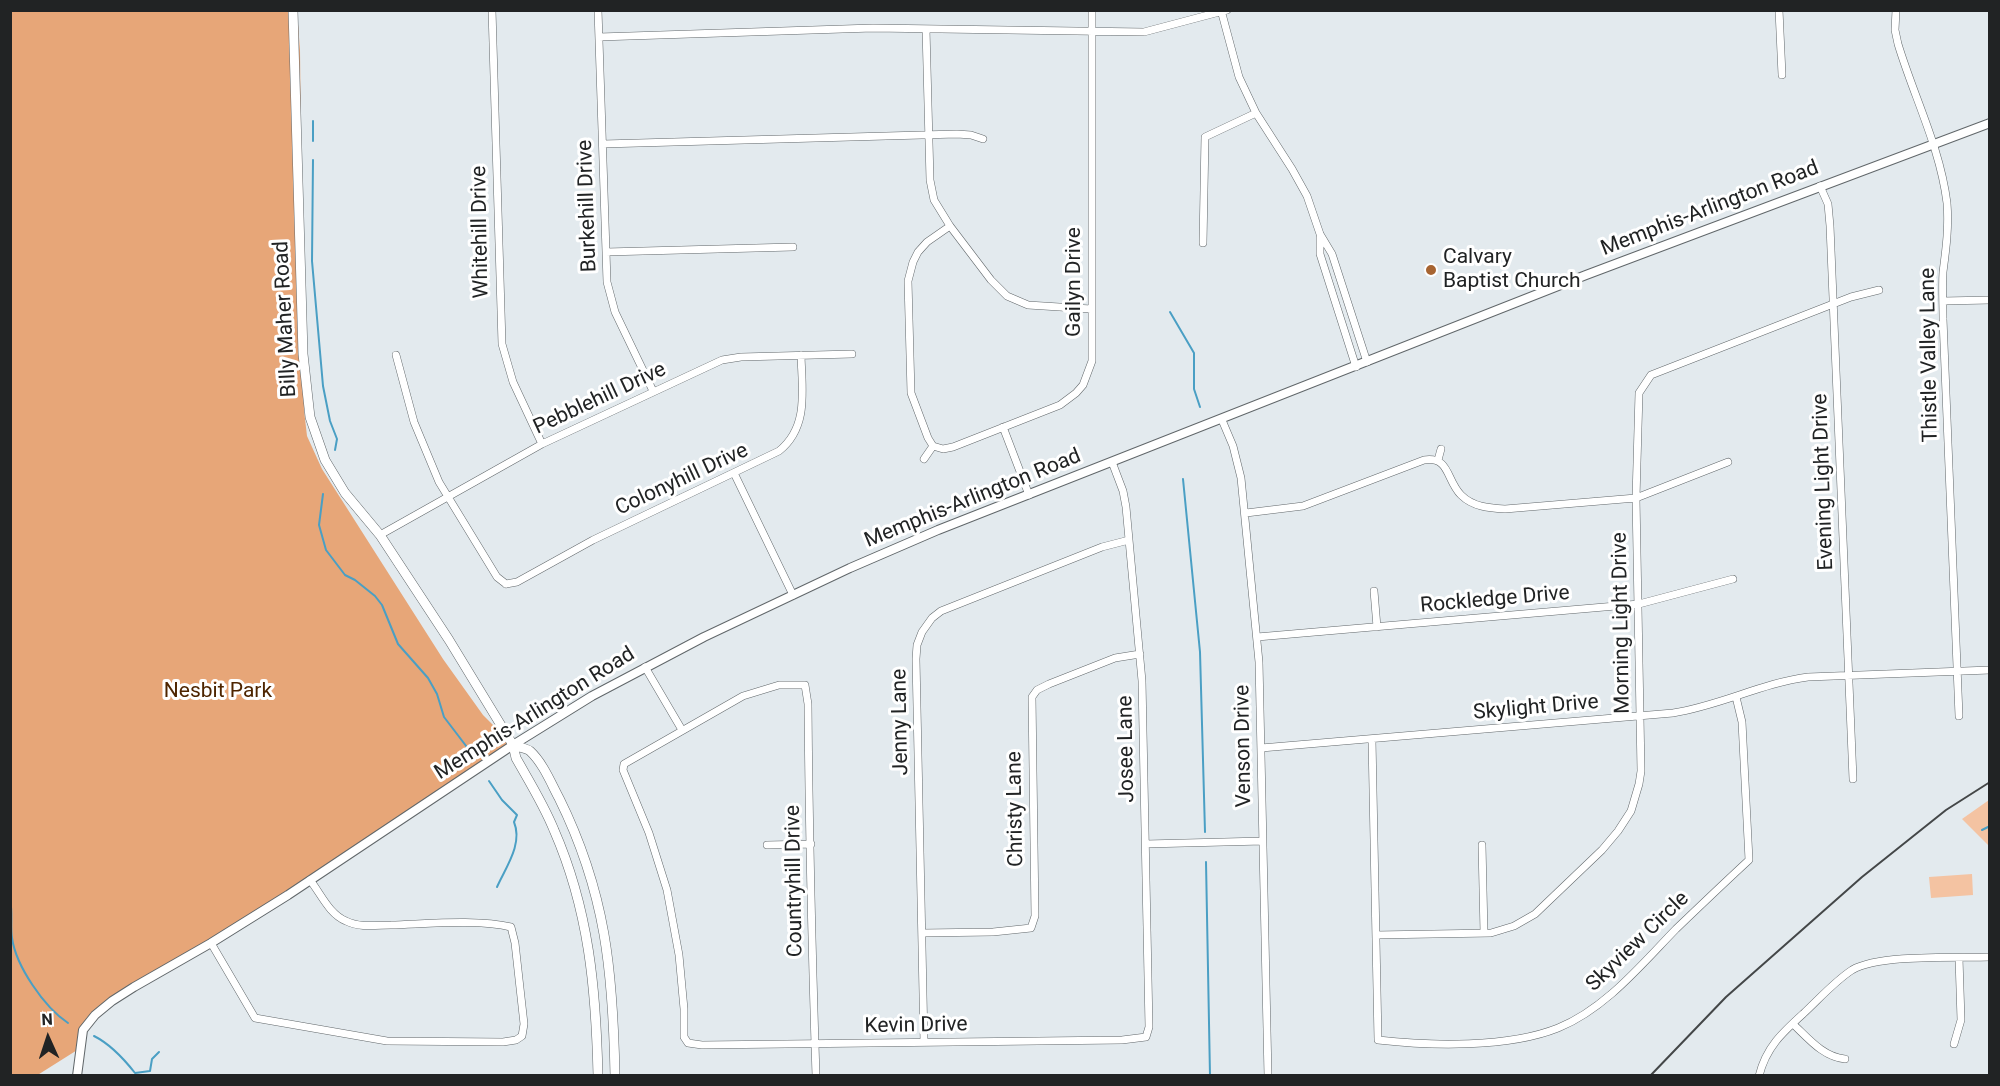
<!DOCTYPE html>
<html>
<head>
<meta charset="utf-8">
<style>
  body { margin:0 }
  #map { position:relative; width:2000px; height:1086px; overflow:hidden; background:#e3eaee; font-family:Roboto,sans-serif }
  canvas { display:block }
  .frame { position:absolute; inset:0; border:12px solid #212324; pointer-events:none }
  .north { position:absolute; left:18px; top:1008px; width:60px; height:60px; -webkit-text-stroke:4px #fff; paint-order:stroke; rotate:357deg; font-size:16px; font-weight:700; line-height:24px; text-align:center; color:#212324 }
  .north::after { content:''; display:block; margin:auto; width:21px; height:27px; background:#212324; clip-path:polygon(50% 0,100% 100%,50% 72%,0 100%) }
</style>
</head>
<body>
<div id="map">
<canvas width="2000" height="1086"></canvas>
<div class="frame"></div>
<div class="north">N</div>
</div>
<script>
const context = document.querySelector('canvas').getContext('2d');
context.lineJoin = 'round';
function fill(path, color) { context.fillStyle = color; context.fill(path, 'evenodd'); }
function trace(path, color, width, dash) { context.strokeStyle = color; context.lineWidth = width; context.lineCap = dash ? 'butt' : 'round'; context.setLineDash(dash || []); context.stroke(path); }
function label(font, color, halo, rows, align = 'center') {
  context.font = font + ' Roboto,sans-serif'; context.lineWidth = 6; context.setLineDash([]); context.textBaseline = 'middle'; context.strokeStyle = halo; context.fillStyle = color; for (const [text, x, y, turn = 0] of rows) {
    context.save(); context.translate(x, y); context.rotate((+turn || 0) * Math.PI / 180); context.textAlign = isNaN(turn) ? turn : align; if (halo) context.strokeText(text, 0, 0); context.fillText(text, 0, 0); context.restore();
  }
}
fill(new Path2D(`
  M1989,800v46l-27,-27z
  M1972,874l1,21 -42,3 -2,-21z`), '#f4c3a2');
fill(new Path2D(`
  M10,11h287l3,39 4,360 3,26 15,33 121,190 40,56 31,31 -390,250 -26,22 -11,14 -5,15 -46,29 -26,-1z`), '#e7a678');
trace(new Path2D(`
  M313,121v20
  M313,160l-1,101 11,125 7,35 7,18 -2,11
  M1170,312l24,41v36l6,18
  M1183,479l17,173 5,180
  M323,494l-4,31 7,25 19,25 10,5 20,16 7,9 16,39 30,34 9,16 7,23 29,38
  M489,781l13,19 15,15 -3,7c9,22 -8,45 -17,65
  M1982,830l8,-4
  M1206,862l4,214
  M10,900c3,13 0,25 2,38 4,28 32,69 56,85
  M94,1036c16,8 30,23 41,37l15,-2 2,-12 7,-7`), '#4a9fc4', 2);
const minor = new Path2D(`
  M492,10l10,334 11,38 29,62
  M598,10l9,272 8,30 38,79
  M1221,10l18,67 17,36 36,56 15,27 13,38 12,20 35,108
  M1779,10l3,65
  M1896,10l-1,20 3,14c16,53 42,103 49,159 2,24 -1,46 -4,69 -1,16 0,31 0,47l16,397
  M926,29l4,151 4,20 16,26 41,54 16,16 21,9 63,4
  M599,37l274,-9 271,4 83,-22
  M603,144l354,-10 14,1 12,4
  M1820,186l8,18 2,22 23,553
  M1320,237v17l36,113
  M1203,243l2,-106 51,-24
  M606,252l187,-5
  M1943,301l47,-1
  M396,355l18,67 25,60 58,95 9,7
  M1222,420l11,26 8,32 18,184 9,414
  M1003,427l26,68
  M933,446l10,3 10,-2 107,-42 16,-12 7,-8 9,-24v-351
  M933,446l-5,-8 -17,-45 -3,-112 5,-19 5,-10 9,-10 23,-16
  M924,459l9,-13
  M1438,460l3,-11
  M734,473l59,122
  M1246,513l57,-7 121,-46c26,-4 22,20 37,35 12,12 28,13 44,14l131,-11 92,-36
  M380,535l162,-91 180,-84 19,-3 111,-3
  M506,584l11,-2 76,-42 186,-89c30,-24 23,-61 22,-96
  M1374,591l3,36
  M1257,637l382,-33 94,-25
  M645,667l37,63
  M1372,740l6,300c53,6 130,8 180,-12 47,-19 83,-63 118,-99 24,-23 48,-46 73,-69l-7,-138 -6,-25
  M1261,748l412,-35c46,-7 89,-30 135,-36l182,-7
  M1146,844l117,-3
  M767,845l44,-1
  M1482,845l2,88
  M922,933l71,-1 38,-4 4,-12 -3,-219 5,-7 12,-6 66,-26 25,-4
  M1376,935l115,-2 23,-7 21,-12 67,-64 16,-19 13,-20 8,-27 2,-13 -5,-273 3,-105 12,-18 200,-78 28,-7
  M211,943l44,75 132,23 116,1 13,-2 6,-4 2,-12 -9,-81 -4,-16c-34,-8 -84,-3 -120,-2 -14,0 -31,3 -45,-4 -17,-7 -25,-27 -36,-41
  M1793,1024c15,14 30,33 52,35
  M924,1042l-8,-383 1,-14 5,-13 10,-14 9,-7 161,-64 27,-7
  M1954,1044l7,-24 -2,-62
  M816,1076c-4,-124 -7,-248 -8,-372l-3,-19h-26l-36,11 -119,68 -1,6 26,63 18,57 12,65 5,54v28l4,6 14,2 420,-5 24,-3 3,-10 -7,-346 -16,-174 -3,-16 -11,-29
  M1759,1076c7,-29 24,-44 45,-63 15,-14 31,-32 48,-43 27,-16 104,-12 138,-13`);
const tertiary = new Path2D(`
  M77,1076l6,-46 12,-15 17,-14 22,-14 77,-44 77,-48 225,-150 79,-49 112,-59 146,-69 88,-38 648,-255 404,-152`);
const secondary = new Path2D(`
  M293,10l10,344 7,63 15,43 20,33 35,42 69,105 64,105 3,13c13,23 28,47 38,72 35,80 42,159 44,246
  M513,745c5,2 13,3 17,6 13,12 21,32 29,47 47,95 54,174 56,278`);
trace(minor, '#61676a', 8);
trace(tertiary, '#61676a', 10);
trace(secondary, '#61676a', 10);
trace(minor, '#fff', 7);
trace(tertiary, '#fff', 8);
trace(secondary, '#fff', 9);
trace(new Path2D(`
  M1650,1076l76,-79 136,-120 84,-67 44,-28`), '#444748', 2);
for (const [x, y, r, color] of [
  [1431,270,6,"#a76431"]
]) { const dot = new Path2D(); dot.arc(x, y, r, 0, 2 * Math.PI); context.fillStyle = color; context.fill(dot); trace(dot, '#fff', 2); }
label('21px', '#212324', '#fff', [
  ["Burkehill Drive",588,206,-92],
  ["Memphis-Arlington Road",1710,209,-21],
  ["Whitehill Drive",481,232,-91],
  ["Gailyn Drive",1075,282,-90],
  ["Billy Maher Road",286,319,-93],
  ["Thistle Valley Lane",1930,355,-91],
  ["Pebblehill Drive",600,399,-25],
  ["Colonyhill Drive",682,480,-25],
  ["Evening Light Drive",1824,482,-92],
  ["Memphis-Arlington Road",973,499,-22],
  ["Rockledge Drive",1495,600,-5],
  ["Morning Light Drive",1622,623,-91],
  ["Skylight Drive",1536,708,-5],
  ["Memphis-Arlington Road",535,714,-32],
  ["Jenny Lane",901,722,-91],
  ["Venson Drive",1244,746,-91],
  ["Josee Lane",1127,749,-91],
  ["Christy Lane",1016,809,-91],
  ["Countryhill Drive",795,881,-91],
  ["Skyview Circle",1638,942,-44],
  ["Kevin Drive",916,1026,-1]
]);
label('21px', '#212324', '#fff', [
  ["Calvary",1443,258],
  ["Baptist Church",1443,282]
], 'left');
label('21px', '#4e2500', '#fff', [
  ["Nesbit Park",218,692]
]);
</script>
</body>
</html>
